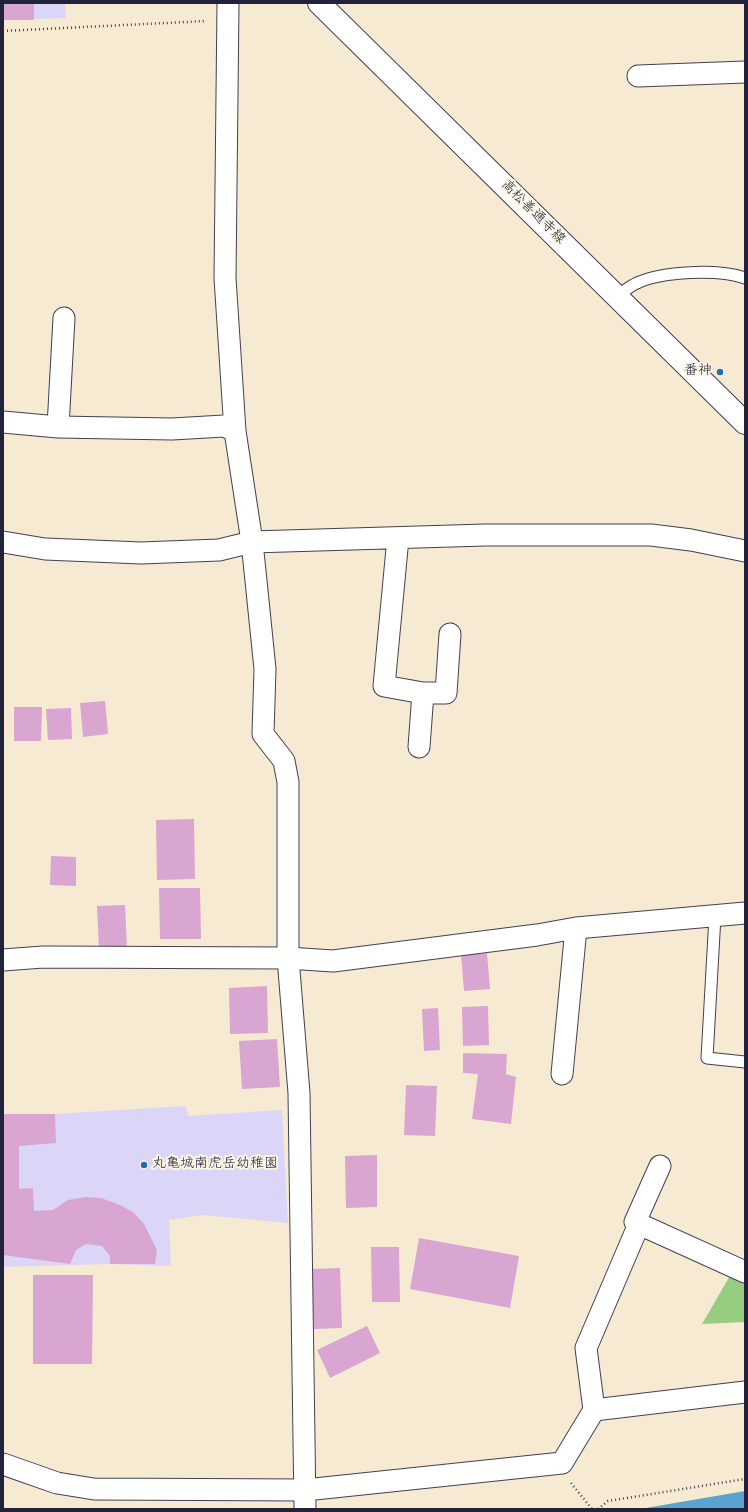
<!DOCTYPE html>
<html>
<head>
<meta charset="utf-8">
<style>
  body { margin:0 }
  #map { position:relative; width:748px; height:1512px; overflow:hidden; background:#f7ead2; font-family:Dekko,sans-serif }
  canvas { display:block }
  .frame { position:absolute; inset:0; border:4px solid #22223b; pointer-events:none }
</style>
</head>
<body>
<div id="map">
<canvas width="748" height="1512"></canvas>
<div class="frame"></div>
</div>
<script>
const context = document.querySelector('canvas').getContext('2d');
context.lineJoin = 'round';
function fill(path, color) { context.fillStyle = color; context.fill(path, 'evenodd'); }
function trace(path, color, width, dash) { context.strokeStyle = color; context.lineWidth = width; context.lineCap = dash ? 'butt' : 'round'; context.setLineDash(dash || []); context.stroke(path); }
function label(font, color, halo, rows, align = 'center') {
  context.font = font + ' Dekko,"Klee One",sans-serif'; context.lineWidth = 4; context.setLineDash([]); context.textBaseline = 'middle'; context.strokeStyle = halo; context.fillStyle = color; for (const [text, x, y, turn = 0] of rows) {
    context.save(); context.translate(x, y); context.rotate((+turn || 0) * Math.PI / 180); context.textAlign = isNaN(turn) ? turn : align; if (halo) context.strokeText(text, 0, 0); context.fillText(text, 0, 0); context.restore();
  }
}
fill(new Path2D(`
  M3,3h62l1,15 -63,2z
  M186,1106l2,10 94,-6 6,113 -85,-8 -34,5 2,46 -61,-2 -107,3v-153h52z`), '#dbd6f7');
fill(new Path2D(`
  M731,1274l14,7v41l-43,2z`), '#97cd80');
fill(new Path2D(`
  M745,1491v18h-105z`), '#5aa3d1');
fill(new Path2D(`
  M3,3h31v17h-31z
  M105,701l3,33 -25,3 -3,-34z
  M14,707h28l-1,34h-27z
  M71,708l1,31 -24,1 -2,-31z
  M194,819l1,60 -38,1 -1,-60z
  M51,856l25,1v29l-26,-1z
  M159,888h41l1,51h-41z
  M125,905l2,43 -28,1 -2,-43z
  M487,953l3,36 -26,2 -3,-36z
  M267,986l1,47 -38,1 -1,-46z
  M488,1006l1,39 -26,1 -1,-39z
  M438,1008l2,42 -16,1 -2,-42z
  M277,1039l3,48 -38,2 -3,-48z
  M463,1053l44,1 -1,20 10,3 -5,47 -39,-5 6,-45 -15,-1z
  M406,1085l31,1 -2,50 -31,-1z
  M3,1114h52l1,29 -37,3v43l14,-1 1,23 19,-1 15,-10 17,-3 16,1 19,7 13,7 11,12 13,26 -2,14h-45v-8l-8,-10 -16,-2 -10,6 -6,14 -67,-9z
  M377,1155v52l-31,1 -1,-52z
  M419,1238l100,18 -9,52 -100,-19z
  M371,1247h28l1,55h-28z
  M340,1268l2,60 -28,1 -2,-60z
  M33,1275h60l-1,89h-59z
  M367,1326l13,27 -50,25 -13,-28z`), '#d9a5d1');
const service = new Path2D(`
  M616,297c7,-5 14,-11 21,-14 26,-12 81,-14 108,-5
  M715,916l-8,142 38,4`);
const minor = new Path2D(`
  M228,3l-3,275 10,153
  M638,76l107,-4
  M3,422l55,5 114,2 52,-3 11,5 17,111 13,127 -2,65 21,27 4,21v176l11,135 6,416
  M58,427l6,-109
  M398,538l-14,148 39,7h23l4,-59
  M3,542l42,7 96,4 78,-3 33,-8 233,-7h166l40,5 54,11
  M419,747l4,-54
  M3,960l40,-3 245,1 45,3 204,-26 39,-7 169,-15
  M562,1074l14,-146
  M639,1224l-4,-2 25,-56
  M594,1410l151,-18
  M3,1464l54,19 37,6 211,1 257,-27 32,-53 -8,-62 53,-124 106,48`);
const primary = new Path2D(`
  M319,3l426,420`);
trace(service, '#424052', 13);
trace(minor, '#424052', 23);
trace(primary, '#424052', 24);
trace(new Path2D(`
  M3,31l203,-10
  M571,1483l21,26
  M598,1509l10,-8 137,-22`), '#424052', 2.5, [1, 3]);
trace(service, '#fff', 11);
trace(minor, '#fff', 21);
trace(primary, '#fff', 22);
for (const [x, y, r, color] of [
  [720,372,4,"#1f6fb2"],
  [144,1165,4,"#1f6fb2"]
]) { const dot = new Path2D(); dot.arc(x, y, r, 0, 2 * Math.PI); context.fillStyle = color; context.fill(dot); trace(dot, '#fcf5e5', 1.5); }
label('14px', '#22223b', '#fcf5e5', [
  ["高松善通寺線",532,213,45]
]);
label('14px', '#22223b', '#fcf5e5', [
  ["番神",712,372],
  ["丸亀城南虎岳幼稚園",152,1165,"left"]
], 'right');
</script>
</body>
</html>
